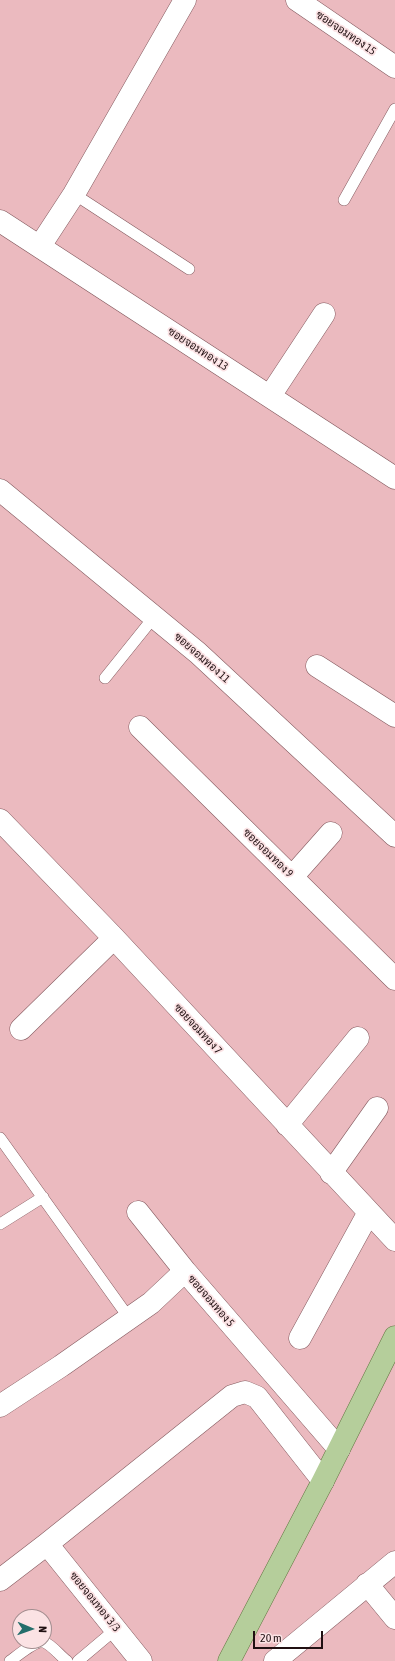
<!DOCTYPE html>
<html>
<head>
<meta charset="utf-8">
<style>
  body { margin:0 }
  #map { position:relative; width:395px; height:1661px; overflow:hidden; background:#ebbabf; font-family:"Asap Condensed",sans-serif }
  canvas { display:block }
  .north { position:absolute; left:12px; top:1609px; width:40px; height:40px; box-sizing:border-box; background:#fbe2e4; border:1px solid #a38e90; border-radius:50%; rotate:92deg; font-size:11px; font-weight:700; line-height:16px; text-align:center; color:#201012 }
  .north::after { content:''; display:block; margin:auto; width:14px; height:18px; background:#246e6b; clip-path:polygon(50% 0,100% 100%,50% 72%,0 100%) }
  .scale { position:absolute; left:253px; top:1631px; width:70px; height:18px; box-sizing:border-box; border:2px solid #201012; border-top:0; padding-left:5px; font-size:12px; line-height:14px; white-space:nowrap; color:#201012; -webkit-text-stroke:3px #fbe2e4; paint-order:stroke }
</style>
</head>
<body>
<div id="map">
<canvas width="395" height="1661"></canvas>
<div class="north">N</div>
<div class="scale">20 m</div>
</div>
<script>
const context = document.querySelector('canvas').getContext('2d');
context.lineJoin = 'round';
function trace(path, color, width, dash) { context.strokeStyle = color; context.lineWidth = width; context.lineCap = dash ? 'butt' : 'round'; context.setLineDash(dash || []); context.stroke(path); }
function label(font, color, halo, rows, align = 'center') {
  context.font = font + ' "Asap Condensed",Sarabun,sans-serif'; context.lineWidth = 3.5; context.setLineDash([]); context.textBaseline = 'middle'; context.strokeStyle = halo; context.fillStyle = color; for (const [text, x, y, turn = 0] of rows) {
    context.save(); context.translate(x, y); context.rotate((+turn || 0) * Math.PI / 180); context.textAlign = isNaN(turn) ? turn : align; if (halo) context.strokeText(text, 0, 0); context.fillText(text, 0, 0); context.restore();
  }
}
const service = new Path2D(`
  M74,194l115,75
  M344,200l51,-91
  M105,678l49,-61
  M0,1138l129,180
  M0,1224l43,-27
  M10,1661c7,-5 26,-21 34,-19 8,3 16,14 23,19
  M78,1661l38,-32`);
const minor = new Path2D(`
  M297,0l98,67
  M0,221l395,257
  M40,246l34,-52 111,-194
  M270,396l54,-82
  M0,490l198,163 197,183
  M317,666l78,50
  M140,727l255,252
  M0,820l114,118 281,302
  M292,877l39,-44
  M21,1029l93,-91
  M287,1125l71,-87
  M331,1173l46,-65
  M138,1212l47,59
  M300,1338l69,-126
  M0,1406l61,-40 90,-63 34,-32 154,178
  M47,1544l94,117
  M0,1580l47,-36 185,-148 13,-4 12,5 66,84
  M367,1584l28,34
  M275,1661l120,-99`);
const primary = new Path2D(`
  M229,1661l94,-180 72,-144`);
trace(service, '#845a5f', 12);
trace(minor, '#845a5f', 23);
trace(primary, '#607640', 23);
trace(service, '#fff', 11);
trace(minor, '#fff', 22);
trace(primary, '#b5ce9b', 22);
label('11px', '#201012', '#fbe2e4', [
  ["ซอยจอมทอง 15",346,33,34],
  ["ซอยจอมทอง 13",198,349,33],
  ["ซอยจอมทอง 11",202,658,41],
  ["ซอยจอมทอง 9",268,853,44],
  ["ซอยจอมทอง 7",198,1029,47],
  ["ซอยจอมทอง 5",211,1301,49],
  ["ซอยจอมทอง 3/3",95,1602,51]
]);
</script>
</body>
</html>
